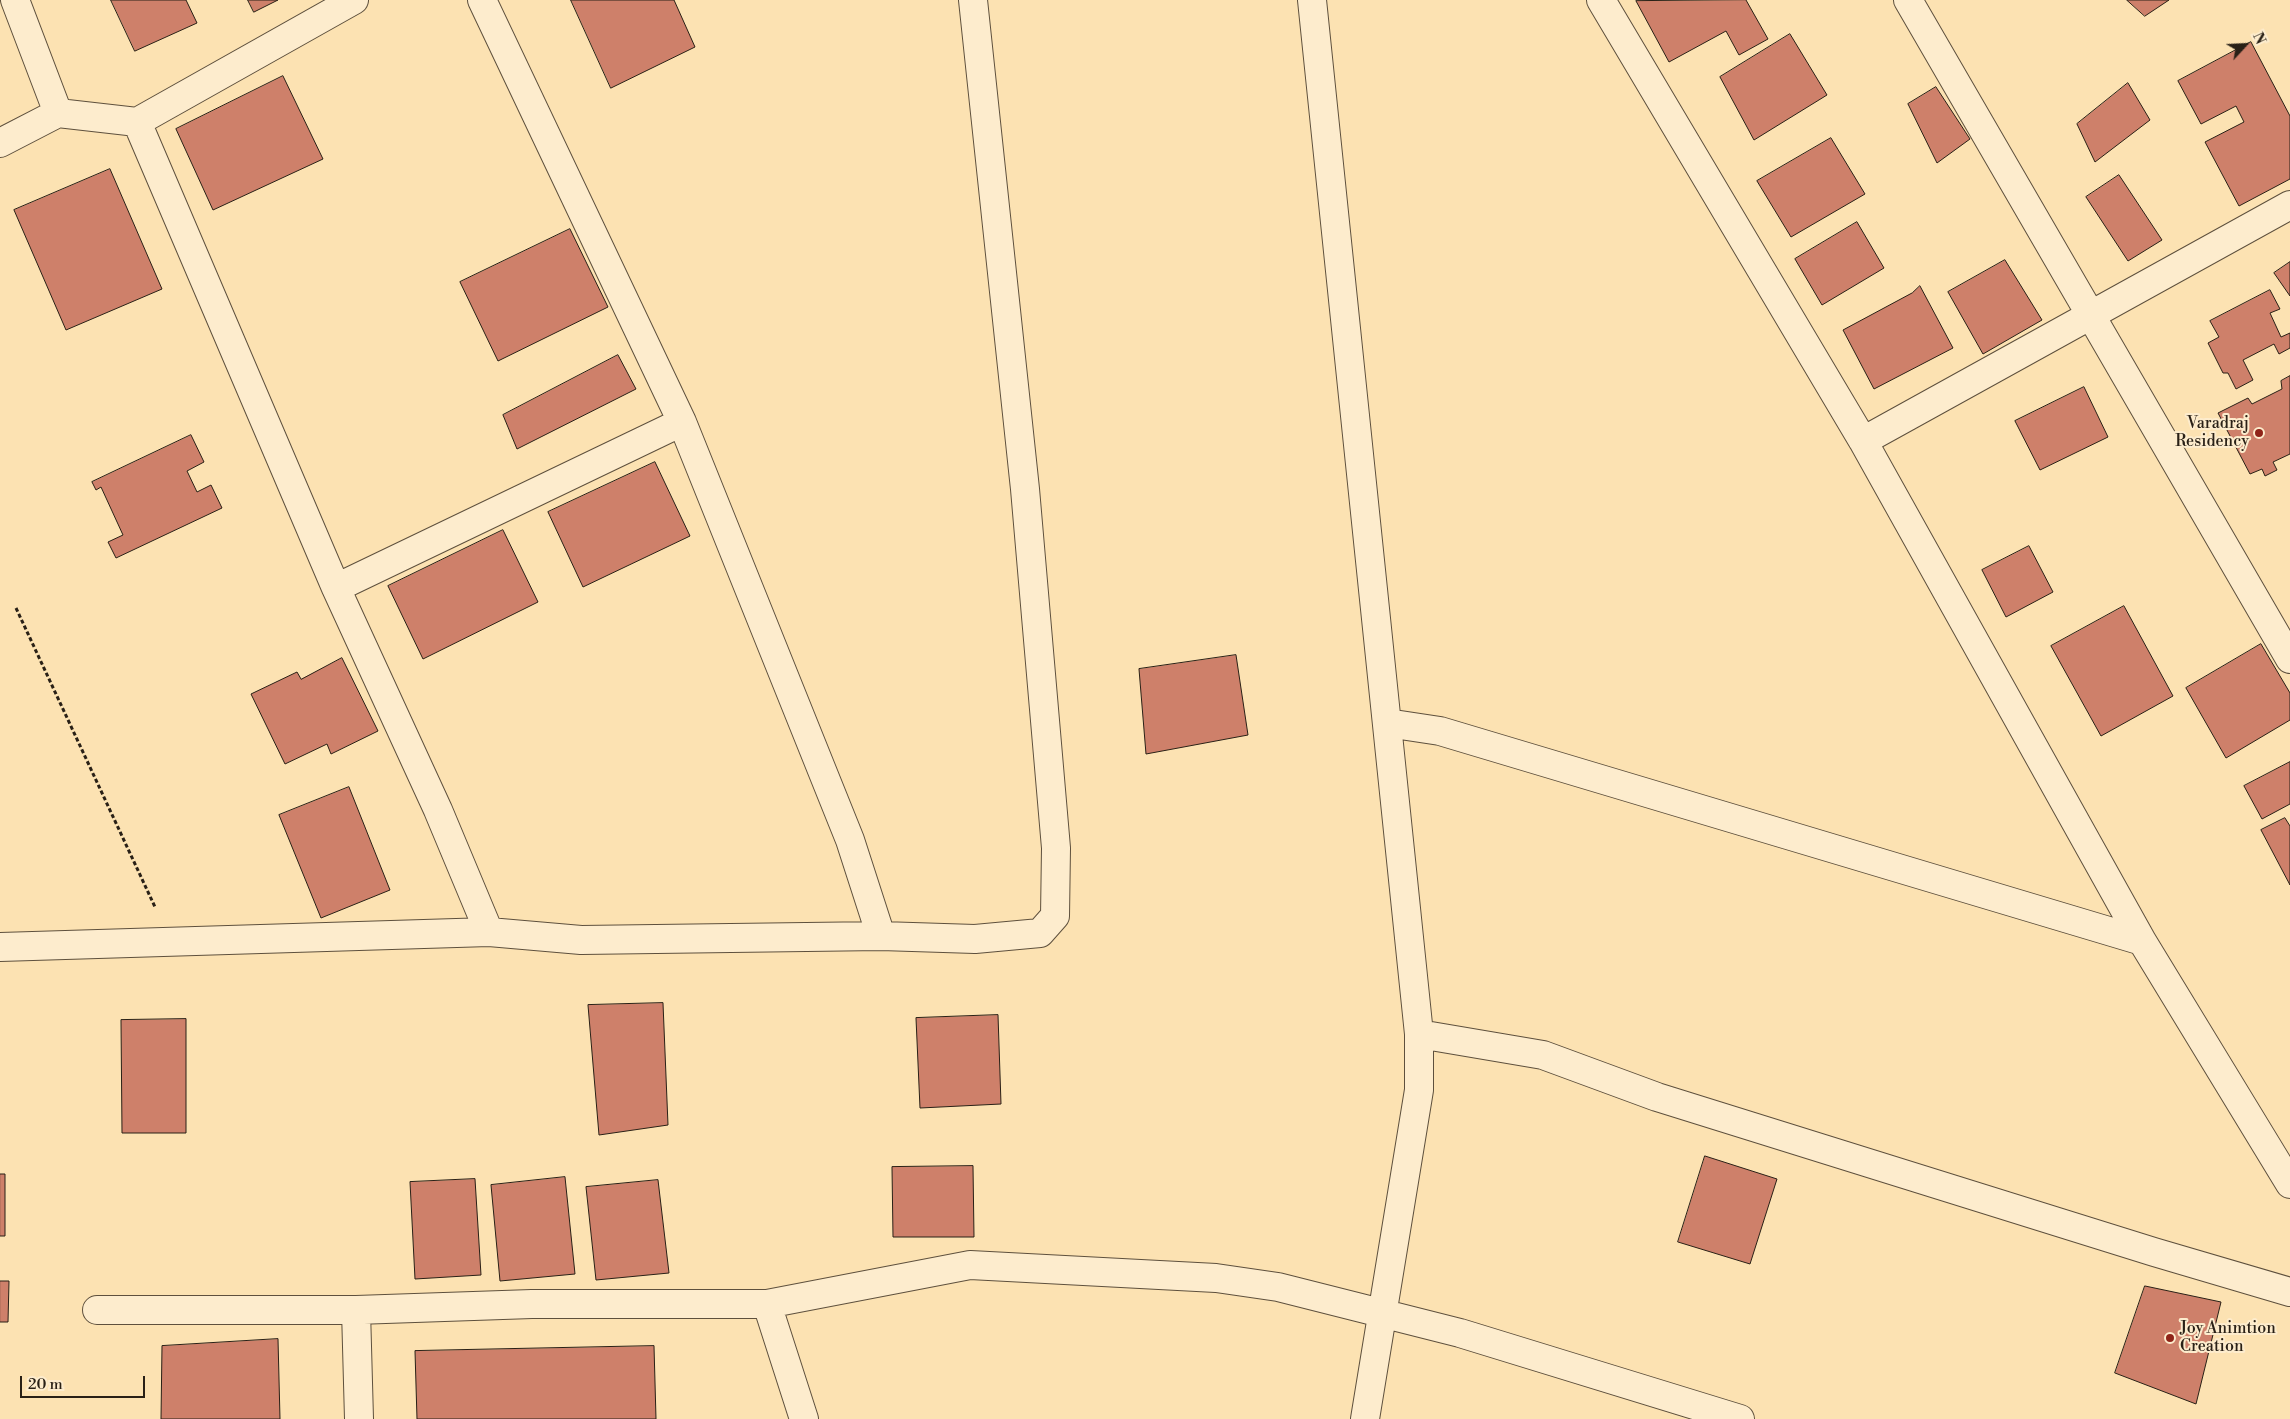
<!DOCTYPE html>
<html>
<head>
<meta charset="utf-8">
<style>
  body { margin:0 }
  #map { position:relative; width:2290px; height:1419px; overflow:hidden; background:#fce2b2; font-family:"Libre Bodoni",serif }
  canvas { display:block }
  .north { position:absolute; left:2220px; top:20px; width:50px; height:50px; -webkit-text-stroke:4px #fdeccd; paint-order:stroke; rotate:65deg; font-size:14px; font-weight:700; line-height:20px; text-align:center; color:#292016 }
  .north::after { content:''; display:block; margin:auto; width:18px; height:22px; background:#292016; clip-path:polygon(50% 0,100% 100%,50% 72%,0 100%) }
  .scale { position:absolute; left:20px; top:1376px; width:125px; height:22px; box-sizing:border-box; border:2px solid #292016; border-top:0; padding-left:6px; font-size:15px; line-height:18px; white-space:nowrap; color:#292016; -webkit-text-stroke:4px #fdeccd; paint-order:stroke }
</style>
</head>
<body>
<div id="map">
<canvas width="2290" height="1419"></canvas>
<div class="north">N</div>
<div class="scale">20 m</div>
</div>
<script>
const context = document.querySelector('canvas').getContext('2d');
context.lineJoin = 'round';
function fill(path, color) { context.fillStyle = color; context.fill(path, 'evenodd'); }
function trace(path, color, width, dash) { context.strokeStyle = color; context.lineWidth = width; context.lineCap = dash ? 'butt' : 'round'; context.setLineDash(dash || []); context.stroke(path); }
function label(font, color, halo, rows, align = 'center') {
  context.font = font + ' "Libre Bodoni",serif'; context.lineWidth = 4; context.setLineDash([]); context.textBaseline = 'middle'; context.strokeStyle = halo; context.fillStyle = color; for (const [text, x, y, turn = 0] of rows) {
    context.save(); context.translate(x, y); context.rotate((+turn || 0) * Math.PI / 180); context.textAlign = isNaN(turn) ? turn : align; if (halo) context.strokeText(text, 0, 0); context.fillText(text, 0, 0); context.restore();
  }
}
const building = new Path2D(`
  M111,0h75l11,23 -62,28z
  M248,0h30l-24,12z
  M571,0h103l21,47 -84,41z
  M1746,0l22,39 -29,16 -13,-24 -57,31 -33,-61z
  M2127,0h42l-24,16z
  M1790,34l37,61 -73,45 -34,-63z
  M2251,42l39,74v63l-51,27 -34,-64 39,-20 -8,-16 -35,18 -23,-43z
  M283,76l40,83 -110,51 -37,-81z
  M2128,83l22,37 -55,42 -18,-38z
  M1936,87l34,52 -33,24 -29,-59z
  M1831,138l34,56 -74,43 -34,-56z
  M110,169l52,120 -96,41 -52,-120z
  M2119,175l43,65 -34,21 -42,-64z
  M1857,222l27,46 -62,37 -27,-46z
  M570,229l38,78 -110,54 -38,-79z
  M2005,260l37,60 -59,34 -35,-62z
  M2290,262v34l-16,-23z
  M1920,286l33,62 -79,41 -31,-59 69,-37z
  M2270,290l10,19 -10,4 11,24 9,-4v15l-11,6 -5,-10 -31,16 10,20 -17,9 -8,-16h-5l-15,-30 11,-6 -9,-16z
  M618,355l18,34 -119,60 -14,-34z
  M2290,376v78l-17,8 4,8 -12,6 -3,-7 -12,5 -32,-61 30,-15 4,6 30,-15 -1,-8z
  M2084,387l24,50 -68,33 -25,-49z
  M191,435l13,27 -17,9 10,21 14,-7 11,23 -106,50 -8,-16 15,-7 -22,-48 -5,3 -4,-8z
  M655,462l35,74 -107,51 -35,-75z
  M503,530l35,72 -115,57 -35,-73z
  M2029,546l24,46 -47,25 -24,-47z
  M2124,606l49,90 -72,40 -50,-90z
  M2261,644l29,49v27l-64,38 -40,-70z
  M1236,655l12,80 -102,19 -7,-85z
  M342,658l36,73 -47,23 -4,-10 -42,20 -34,-70 46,-22 4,7z
  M2290,762v42l-28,15 -18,-33z
  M349,787l41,103 -69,28 -42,-103z
  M2285,818l5,8v59l-29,-55z
  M663,1003l5,122 -69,10 -11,-130z
  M998,1015l3,89 -81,4 -4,-90z
  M186,1019v114h-64l-1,-113z
  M1705,1156l72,23 -27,85 -72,-22z
  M973,1166l1,71h-81l-1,-70z
  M0,1174h5v62h-5z
  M565,1177l10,97 -75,7 -9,-96z
  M475,1179l6,96 -66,4 -5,-97z
  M658,1180l11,93 -73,7 -10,-93z
  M0,1281h9l-1,41h-8z
  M2145,1286l76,16 -25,102 -81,-31z
  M278,1339l2,80h-119l1,-73z
  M654,1346l2,73h-239l-2,-68z`);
fill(building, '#ce806a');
trace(building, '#292016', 1);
const minor = new Path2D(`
  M15,0l43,113
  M482,0l200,422 168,418 31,96
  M1312,0l107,1034v56l-54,329
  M1601,0l262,441 279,500 148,243
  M1908,0l382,659
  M137,122l199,466 102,222 51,122
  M0,143l58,-30 79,9 217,-122
  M1863,441l427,-236
  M336,588l346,-166
  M1387,723l53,8 702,210
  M0,947l489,-15 92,8 300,-4 94,3 65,-6 15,-17 1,-68 -31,-359 -52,-489
  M1419,1034l124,21 114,42 497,155 136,40
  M767,1304l37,115
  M97,1310h259l176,-6h235l203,-39 246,13 62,9 182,46 280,86
  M356,1310l3,109`);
trace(minor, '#5e503d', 30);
trace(new Path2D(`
  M16,608l139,299`), '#292016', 3, [4, 2.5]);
trace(minor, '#fdeccd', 28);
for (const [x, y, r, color] of [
  [2259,433,5,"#8f2418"],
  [2170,1338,5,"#8f2418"]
]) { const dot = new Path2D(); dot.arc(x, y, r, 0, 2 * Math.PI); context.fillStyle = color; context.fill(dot); trace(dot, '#fdeccd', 2); }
label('16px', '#292016', '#fdeccd', [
  ["Varadraj",2249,424],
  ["Residency",2249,442],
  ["Joy Animtion",2180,1329,"left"],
  ["Creation",2180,1347,"left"]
], 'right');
</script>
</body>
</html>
